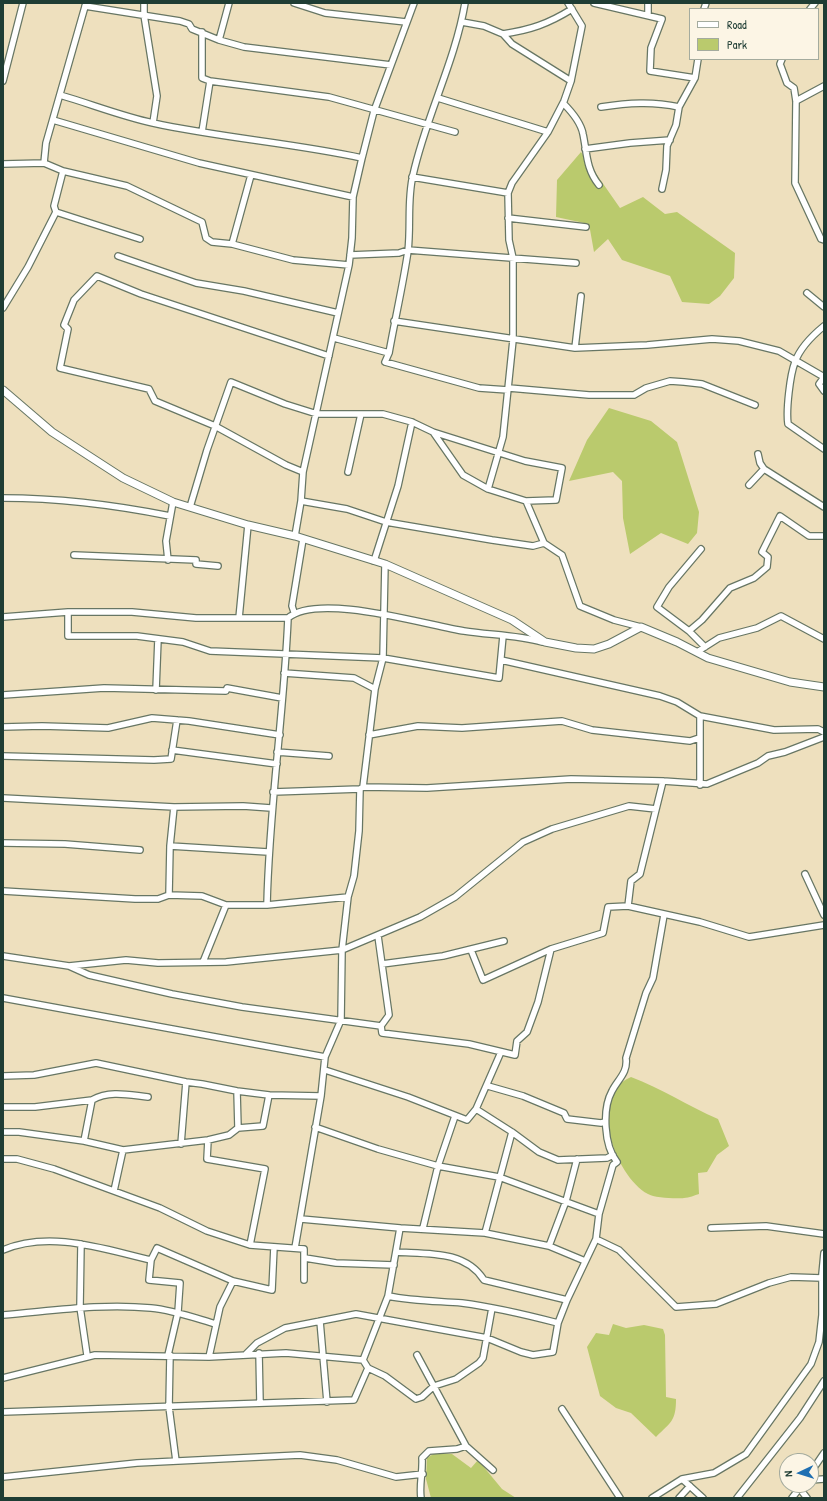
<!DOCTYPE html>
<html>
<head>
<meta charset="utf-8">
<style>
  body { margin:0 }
  #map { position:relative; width:827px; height:1501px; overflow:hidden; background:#eee0be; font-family:"Patrick Hand",sans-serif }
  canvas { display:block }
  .frame { position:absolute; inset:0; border:4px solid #1f3d34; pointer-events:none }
  .legend { position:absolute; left:689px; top:8px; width:130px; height:52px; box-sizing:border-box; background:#fcf5e5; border:1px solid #a4ab9e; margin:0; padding:5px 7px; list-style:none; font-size:12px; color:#1f3d34 }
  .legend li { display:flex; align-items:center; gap:8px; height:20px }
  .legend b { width:20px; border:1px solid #a4ab9e }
  .north { position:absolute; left:779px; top:1453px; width:40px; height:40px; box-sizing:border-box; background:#fcf5e5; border:1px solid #a4ab9e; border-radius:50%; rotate:266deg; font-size:11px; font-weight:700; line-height:16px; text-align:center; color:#1f3d34 }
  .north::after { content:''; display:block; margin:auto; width:14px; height:18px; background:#1f6fb2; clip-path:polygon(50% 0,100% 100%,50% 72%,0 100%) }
</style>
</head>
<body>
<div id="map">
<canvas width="827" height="1501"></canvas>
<div class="frame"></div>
<ul class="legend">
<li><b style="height:5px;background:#fff"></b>Road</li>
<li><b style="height:11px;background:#baca6d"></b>Park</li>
</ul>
<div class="north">N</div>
</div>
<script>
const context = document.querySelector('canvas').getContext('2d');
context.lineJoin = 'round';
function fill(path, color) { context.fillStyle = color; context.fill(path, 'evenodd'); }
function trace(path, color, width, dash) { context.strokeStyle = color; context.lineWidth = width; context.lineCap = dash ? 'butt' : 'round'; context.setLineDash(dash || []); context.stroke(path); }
fill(new Path2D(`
  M581,152l39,56 23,-11 22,17 12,-2 58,41 -1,25 -14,18 -11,8 -27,-2 -12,-26 -48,-16 -14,-21 -14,13 -5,-28 -33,-7 1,-37z
  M609,408l42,13 26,21 22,70 -2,21 -9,11 -27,-11 -31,21 -7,-36 -1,-37 -9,-9 -44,9 18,-41z
  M631,1077c30,11 57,29 87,42l11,27 -12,9 -10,17 -9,1 1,21c-4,1 -10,4 -15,4 -7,1 -30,0 -36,-4 -33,-18 -62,-98 -17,-117z
  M613,1324l13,4 18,-3 19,4 2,6 1,62 10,2c0,22 -5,23 -20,38l-25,-24 -15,-5 -16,-12 -13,-49 9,-14 13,2z
  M435,1453l17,1 19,14 7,-8 24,29 14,9h-85l-5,-19 1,-21z`), '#baca6d');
const minor = new Path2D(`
  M144,3v12l13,81 -4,27
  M294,3l31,10 81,9
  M594,3l68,16 -11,29 -1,23 45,7
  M85,6l95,15 9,3 3,5 27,11 25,7 147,18
  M704,9l2,-6
  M810,9l5,-6
  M648,15v-12
  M462,22l22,4 19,8 9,10 59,37
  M202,32v46l8,3 119,16 126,35
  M503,34c27,-4 45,-10 69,-25
  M219,40l10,-37
  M782,59l-2,5 7,19 7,5 2,13 -1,82 26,56 3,1
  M3,81l20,-78
  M60,95c31,9 61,21 93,28 69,15 140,20 209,35
  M438,98l110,34
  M796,101l28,-15
  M563,103c8,8 18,20 20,31 4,19 3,35 16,51
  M601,107c27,-4 51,-6 78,0
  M53,120l146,43 154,34
  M202,132l8,-51
  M585,149l45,-6 40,-3
  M44,163l2,-20 40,-140
  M3,164l41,-1 19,8 64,15 75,36 4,16 6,4 20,2 61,16 56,5
  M412,177l96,16
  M662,189l4,-19 1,-24 9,-21 3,-18 16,-29 3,-19
  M56,212l84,27
  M508,218l78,9
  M232,244l19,-69
  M350,255l49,-2 9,-3 168,13
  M118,256l78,27 48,8 94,22
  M807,293l17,14
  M3,308l25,-41 28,-55 -2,-6 9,-35
  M394,321l181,27 72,-3 65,-6 27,2 40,10 45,26
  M824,326c-11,9 -24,22 -29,36 -5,13 -9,48 -7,62l36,25
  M334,338l55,15c6,-34 14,-68 19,-102 3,-25 -1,-52 5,-76 13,-59 42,-113 52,-172
  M575,348l6,-52
  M389,353l-4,9 94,26 29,2
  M824,377l-5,7 5,7
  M509,388l80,7h45l12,-7 24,-7 14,1 18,2 53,21
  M433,432l92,29 37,7 -6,32 -30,1
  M758,454l2,9 4,6 60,38
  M303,472l-17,-7 -71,-39 -60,-25 -6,-12 -89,-21 8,-39 -4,-4 10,-25 23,-24 44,18 188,62
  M348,472l13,-58
  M749,485l15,-16
  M488,489l15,-52 10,-97v-82l-4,-18 -1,-47 4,-10 36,-51 16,-31 7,-20 11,-55 -14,-23
  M3,498c56,0 112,7 167,18
  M301,501l46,8 39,13 106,18 41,6 11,-3
  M190,507l17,-57 24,-68 54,22 32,10h66l29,8 21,10 30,43 25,14 38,12 18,42 18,12 18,51 34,14 27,7
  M295,536l6,-35 2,-29 46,-207 3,-27 1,-41 9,-39 12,-47 40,-108
  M701,549l-32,38 -12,20 32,24 16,16
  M74,555l122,5v4l22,2
  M168,560l-2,-19 7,-39
  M374,561l24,-75 14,-64
  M68,612v24h69l46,6 27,9 173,7 116,20 4,-42
  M294,612l-2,-6 11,-67
  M3,617l65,-5h64l64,6h92c30,-26 138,7 176,13 26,4 53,4 78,11
  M239,618l9,-93
  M689,631l13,-11 28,-32 24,-10 13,-11 1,-10 -6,-5 18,-36 29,20h15
  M697,652l22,-14 38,-10 24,-12 43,23
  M501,660l159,36 17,6 23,14 74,14 44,-1 6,3
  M284,673l70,5 21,11
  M156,690l2,-51
  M3,695l101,-7 122,3 1,-3 55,10
  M3,727l39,-1 66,2 44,-10 37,3 91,14
  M369,735l49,-9 44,2 100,-7 30,9 98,11 9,-3
  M172,750l105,14
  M277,752l52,4
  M3,756l151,4 17,-1 6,-39
  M700,785v-69
  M363,787l64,1 144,-9 92,2 44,3 51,-21 10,-7 17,-4 39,-15
  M273,792l87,-3
  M3,798l171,9 69,-1 28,2
  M3,843l62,1 75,6
  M170,846l98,6
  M805,874l19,41
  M3,891l132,8h23l11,-4 33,1 24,9h41l81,-8
  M169,895l1,-49 4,-39
  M267,905c2,-97 17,-191 21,-287
  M628,906l3,-25 9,-7 23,-93
  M378,936l11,79 -8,11
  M471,950l12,30 68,-31 52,-16 5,-26 20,-1 72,16 49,15 75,-12
  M3,956l66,10 20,9 83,19 70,13 139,19 1,7 87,11 46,11 2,-14 10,-9 11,-30 13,-53
  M203,962l23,-57
  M382,964l61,-8 61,-15
  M69,966l57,-6 32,3 68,-1 116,-12 78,-33 35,-20 68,-55 29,-13 77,-23 27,3
  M3,998l322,59
  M325,1070l83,27 59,23 9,-11 25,-57
  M3,1076l31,-1 62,-12 90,19 16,2 35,7 32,4 52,1
  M488,1086l35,10 41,17 3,6 34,4 4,-1
  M237,1091l1,37
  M3,1107h32l57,-7c18,-10 37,-5 56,-3
  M476,1109l36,23 27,20 19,8 49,-2 6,-3
  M315,1127l63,22 60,17 61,11 100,37
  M3,1132h16l65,9 39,9 85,-10 21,-5 9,-7 25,-2 6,-31
  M208,1140l-1,19 58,10 -15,76
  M84,1141l8,-41
  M181,1144l5,-62
  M3,1159h14l37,10 106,39 47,23 43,14 54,4v31
  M114,1191l9,-41
  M301,1219l99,9 85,5 64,13 36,15
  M423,1228l15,-62 17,-50
  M711,1228l55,-2 58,8
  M485,1233l27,-101
  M596,1239l23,11 57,57 40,-3 53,-21 22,-6 31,1
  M81,1244l-1,63 7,48
  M549,1246l17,-45 11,-42
  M295,1248l26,-152 4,-39 16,-37 1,-70 6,-53 6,-21 5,-45 1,-42 3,-2 12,-98 8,-31 2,-94
  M3,1250c47,-20 100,-1 148,10
  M396,1252c31,2 69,-2 88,28l83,20
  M305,1258l31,5 58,2
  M388,1296c25,5 49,5 74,7 32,4 65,12 96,20
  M3,1315c49,-4 98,-12 148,-7 22,2 44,10 65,16
  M320,1321l7,81
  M259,1353l1,50
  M246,1354l11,-11 28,-15 71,-14 131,24 34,14 12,3 20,-3 5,-29 9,-23 29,-61 3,-25 14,-49 4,-3c-13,-16 -15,-53 -5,-71 6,-12 16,-18 14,-33l20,-65 7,-15 11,-63
  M168,1355l10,-43 2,-29 -31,-3 2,-20 6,-12 76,33 39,9 2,-43
  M170,1355l-1,52 7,54
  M417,1355l49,91 -9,3 -28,2 -7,7c1,14 -3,27 -1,40
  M209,1357l11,-50 13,-26
  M368,1368l17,8 31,23 6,-2 12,-11 22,-7 23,-16 4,-5 9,-50
  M3,1378l92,-23 114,2 77,-4 77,7
  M562,1409l58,89
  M3,1412l351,-12 14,-32 -5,-8 25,-64 12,-68
  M466,1446l27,24
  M811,1472l13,-19
  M3,1477l134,-14 163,-8 37,5 59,17 27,-3
  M682,1479l32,-6 32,-19 65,-90 8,-22 3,-27v-41l2,-21
  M811,1480l13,-1
  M800,1489l7,9
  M652,1498l30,-19 21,19
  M679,1498l11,-12
  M737,1498l63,-80 24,-37
  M792,1498l10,-13`);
const tertiary = new Path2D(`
  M3,390l49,42 71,46 50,24 75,23 47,11 90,28 127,56 33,22 31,6 18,1 15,-5 32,-17 36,15 31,16 82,24 34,5`);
trace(minor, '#677664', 8);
trace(tertiary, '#677664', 9);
trace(minor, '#fff', 5.5);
trace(tertiary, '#fff', 7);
</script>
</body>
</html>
